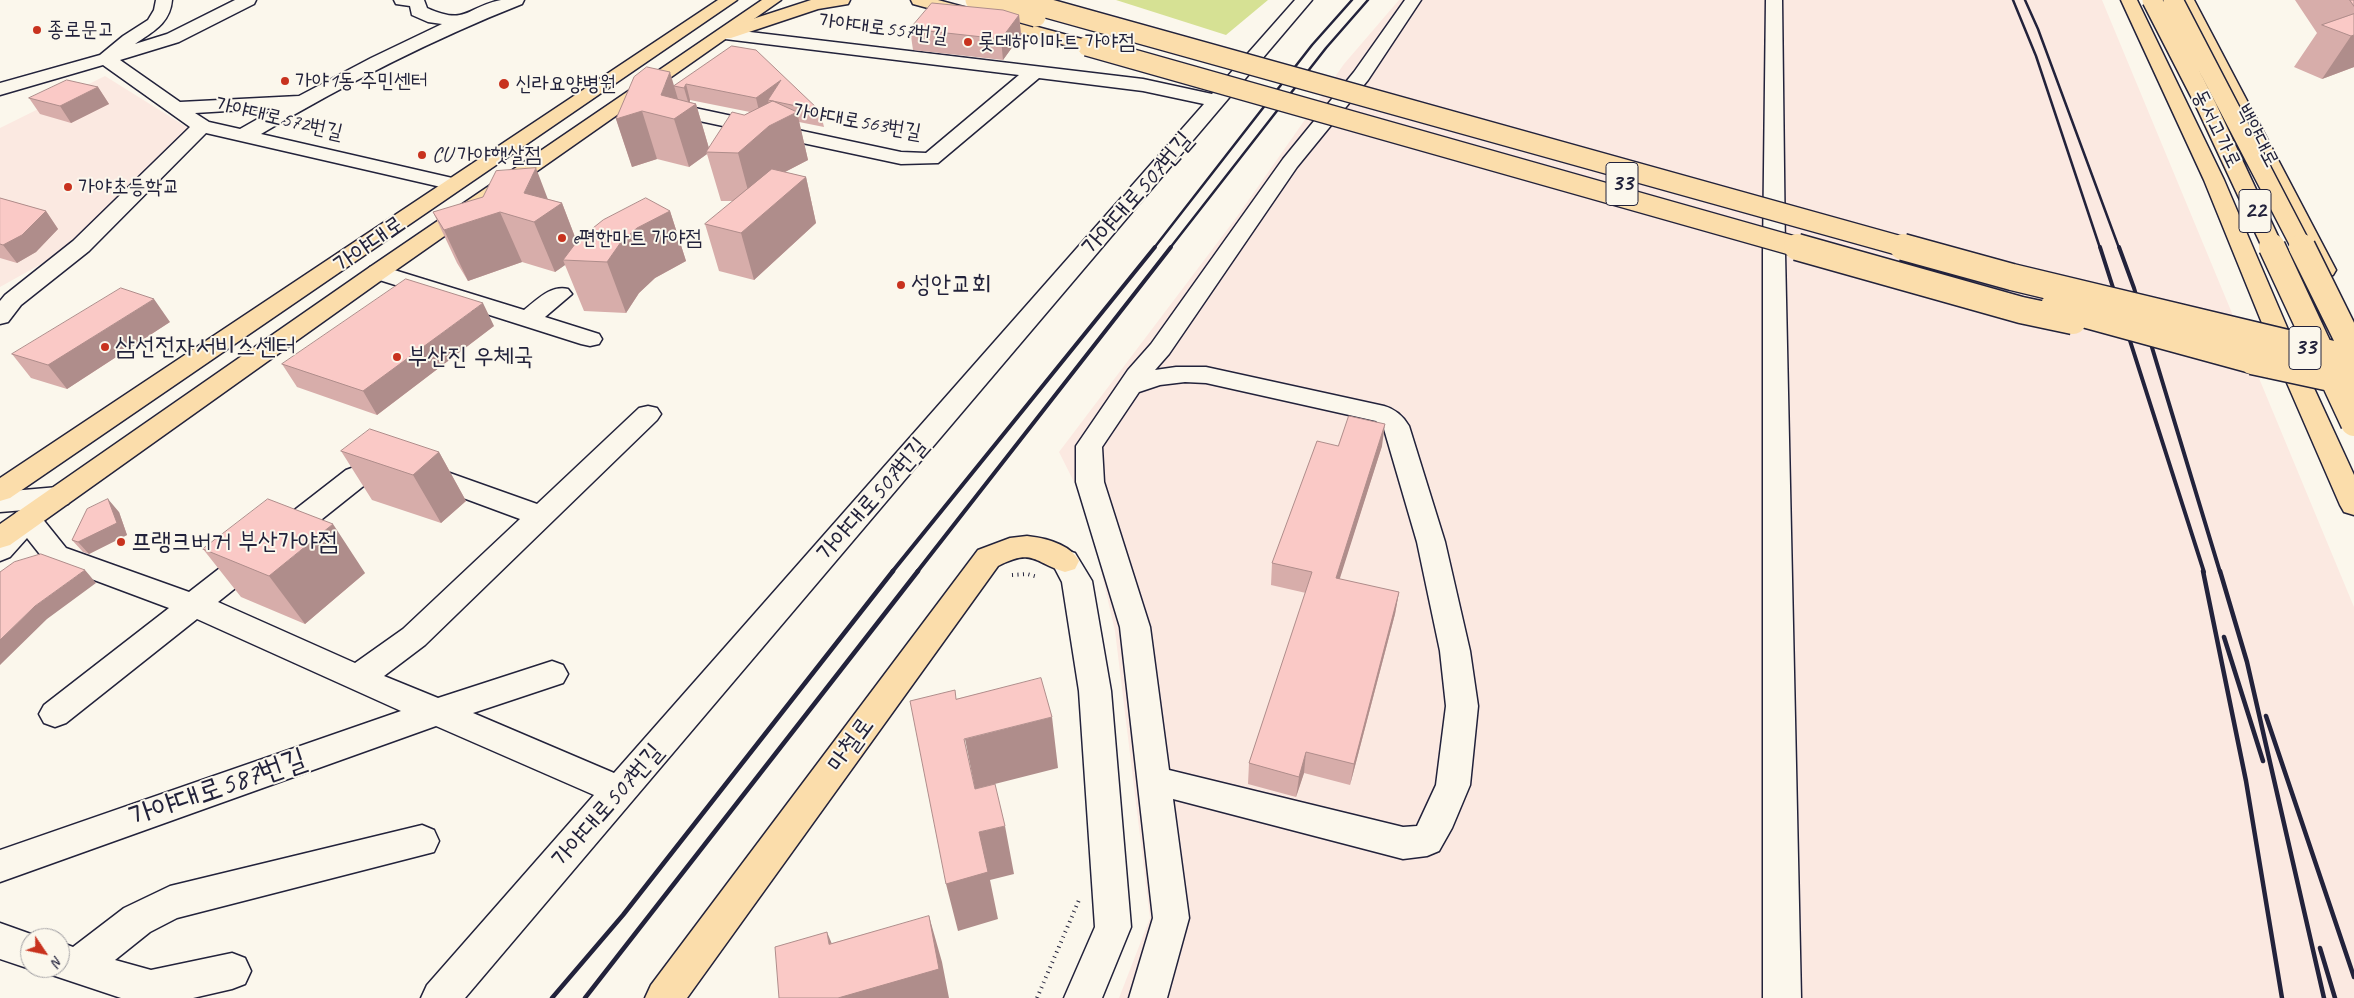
<!DOCTYPE html>
<html>
<head>
<meta charset="utf-8">
<style>
  body { margin:0 }
  #map { position:relative; width:2354px; height:998px; overflow:hidden; background:#fbf7ec; font-family:Caveat,sans-serif }
  canvas { display:block }
  .north { position:absolute; left:20px; top:928px; width:50px; height:50px; box-sizing:border-box; background:#fbf7ec; border:1px solid #a4a2a5; border-radius:50%; rotate:124deg; font-size:14px; font-weight:700; line-height:20px; text-align:center; color:#22223b }
  .north::after { content:''; display:block; margin:auto; width:18px; height:22px; background:#c8321e; clip-path:polygon(50% 0,100% 100%,50% 72%,0 100%) }
</style>
</head>
<body>
<div id="map">
<canvas width="2354" height="998"></canvas>
<div class="north">N</div>
</div>
<script>
const context = document.querySelector('canvas').getContext('2d');
context.lineJoin = 'round';
function fill(path, color) { context.fillStyle = color; context.fill(path, 'evenodd'); }
function trace(path, color, width, dash) { context.strokeStyle = color; context.lineWidth = width; context.lineCap = dash ? 'butt' : 'round'; context.setLineDash(dash || []); context.stroke(path); }
function label(font, color, halo, rows, align = 'center') {
  context.font = font + ' Caveat,"Poor Story",sans-serif'; context.lineWidth = 4; context.setLineDash([]); context.textBaseline = 'middle'; context.strokeStyle = halo; context.fillStyle = color; for (const [text, x, y, turn = 0] of rows) {
    context.save(); context.translate(x, y); context.rotate((+turn || 0) * Math.PI / 180); context.textAlign = isNaN(turn) ? turn : align; if (halo) context.strokeText(text, 0, 0); context.fillText(text, 0, 0); context.restore();
  }
}
fill(new Path2D(`
  M1399,0h703l252,607v391h-1235l31,-80 -35,-287 -29,-125 -27,-54 177,-234 108,-154z
  M105,76l88,55 -116,113 -77,43v-159z`), '#fbe9e1');
fill(new Path2D(`
  M1116,0h152l-42,35z`), '#d6e194');
const minor = new Path2D(`
  M156,0h16c-2,24 -20,32 -37,44l32,-10 68,-34h21l-2,4 -75,38 -59,18 60,42 119,-6 72,-38 71,-34 -14,-2 -16,-7 -2,-9 -14,-2 -2,-4h30l3,8c40,18 39,-1 74,-8 7,0 16,0 23,0l-2,4c-91,36 -177,80 -261,130l200,46 3,4 -3,4 -7,2 -248,-57 -117,118 -68,54 -13,17 -8,2v-23l5,-6 68,-54 117,-114 -87,-62 -103,30v-12l100,-28 23,-19 25,-16 6,-10zM277,108l-37,21 -31,-7 -14,-9z
  M1295,0h17l-847,998h-44l6,-13 167,-190 -158,-69 -436,156v-32l401,-139 -204,-92 -131,104 -11,4 -11,-4 -5,-9 5,-9 125,-97 -123,-46 -19,-24 -17,19 -10,4v-30l17,-19 8,-2 -25,2v-20l58,-5 10,3 4,7 -4,7 -40,5 9,3 29,36 123,44 157,-122 47,-17 9,3 135,48 102,-96 9,-2 9,2 4,6 -4,6 -232,225 -41,31 54,22 114,-37 11,4 5,9 -5,9 -90,30 141,60 590,-669 -61,-13 -104,-13 -101,85 -37,1 -239,-51 -7,-2 -3,-4 3,-4 7,-2 239,51 25,1 93,-78 -294,-36 -6,-1 -3,-4 3,-4 6,-1 418,50 69,15zM393,472l127,47 -117,110 -48,34 -137,-61 148,-118z
  M1405,0h16l-53,80 -71,87 -128,187 -14,16 21,-3h30l178,39c11,3 19,10 25,20l36,116 25,109 8,55 -8,79 -18,43 -13,23 -12,5 -24,3 -230,-60 16,119 -22,80h-38l24,-80 -33,-291 -44,-145v-36l52,-76 23,-26 132,-185 71,-87zM1185,382l21,1 170,38 8,8 33,113 23,109 6,55 -10,79 -19,41 -14,1 -234,-57 -19,-143 -46,-145 -2,-35 37,-55 21,-7z
  M1766,0h16l3,253 16,745h-38v-745z
  M378,265l146,45c13,-10 26,-25 44,-21l4,5 -27,23 54,17 3,5 -3,5 -9,2 -9,-2 -211,-67 -3,-5 3,-5z
  M1065,550l10,3 17,28 19,110 20,236 -29,71h-38l31,-71 -16,-236 -17,-109 -11,-21 4,-8z
  M422,825l12,5 5,11 -5,11 -257,66 -27,14 -35,28 36,10 81,-17 13,5 6,13 -6,13 -13,5 -39,9h-72l-69,-23 -3,-7h11v-22l5,-2 8,3 51,-39 46,-22z
  M0,923l42,15h-12v30h2l-2,1 -30,-10z`);
const major = new Path2D(`
  M718,0h19l-727,498 -10,3v-23z
  M762,0h19l-395,277 -376,268 -10,3v-24l370,-257z
  M2121,0h16l87,180 77,180 53,115v40l-10,-3 -4,-7 -63,-145 -73,-180z
  M2178,0h16l142,270 -3,5 -8,2 -8,-2 -3,-5z
  M1027,536c18,2 43,8 52,25l-4,8 -10,3c-32,-10 -32,-24 -67,-6l-311,432h-42l6,-13 327,-435 32,-12z`);
const highway = new Path2D(`
  M811,0h39l-2,4 -30,5 -87,29h-12l-3,-4 3,-4z
  M911,0h27l155,42 3,4 -3,4 -6,1 -174,-47z`);
trace(minor, '#22223b', 3);
trace(major, '#22223b', 3);
trace(highway, '#22223b', 3);
trace(new Path2D(`
  M1012,575l15,-1 11,3
  M1037,998l42,-98`), '#22223b', 4, [1, 4.5]);
fill(minor, '#fbf7ec');
fill(major, '#fbddab');
fill(highway, '#fbddab');
trace(new Path2D(`
  M2013,0l23,56 64,192
  M2025,0l13,29 81,219
  M1154,248l158,-203 40,-45
  M1170,248l156,-200 42,-48`), '#22223b', 2.5);
trace(new Path2D(`
  M2100,247l104,325
  M2119,247l15,41 86,284
  M892,572l263,-325
  M917,572l254,-325`), '#22223b', 4);
trace(new Path2D(`
  M2203,571l43,210 36,217
  M2220,571l27,91 77,336
  M2224,637l39,124
  M2266,716l88,261
  M2320,948l15,50
  M552,998l71,-83 270,-344
  M585,998l333,-427`), '#22223b', 4.5);
const highwayBridgeFar1 = new Path2D(`
  M975,0l61,17
  M1018,0l890,248
  M2152,0l55,107 66,141
  M2173,0l129,248
  M1087,46l714,202`);
const highwayBridge = new Path2D(`
  M1797,247l224,63 52,11
  M1903,247l109,30 342,82
  M2272,247l82,176
  M2302,247l52,105
  M2054,306l216,59
  M2252,361l102,22`);
trace(highwayBridgeFar1, '#22223b', 22, []);
trace(highwayBridge, '#22223b', 29, []);
trace(highwayBridgeFar1, '#fbddab', 19);
trace(highwayBridge, '#fbddab', 26);
fill(new Path2D(`
  M2295,0h59v67l-32,12 -28,-12 23,-34z
  M1019,15l2,20 -18,25 -90,-10 -3,-21z
  M732,46l88,65 4,16 -25,-5 9,38 -23,12 21,5 10,46 -62,57 -35,-9 -14,-47 28,-23h-12l-14,-47 -18,13 -32,-8 -25,8 -16,-48 58,-33zM690,100l60,12 -6,3 -35,33 -13,-44 -6,-2z
  M98,87l11,17 -38,19 -31,-9 -11,-16z
  M0,198l46,13 12,18 -22,23 -19,11 -17,-5z
  M548,199l14,4 15,39 93,-31 16,50 -31,17 -16,15 -13,20 -42,-2 -19,-46 -10,7 -33,-10 -54,19 -11,-18 -24,-51z
  M170,322l-103,67 -36,-11 -19,-24z
  M494,326l-117,89 -80,-28 -15,-23z
  M1338,446h44l-43,133 60,13 -4,22 -45,171 -46,-12 -8,24 -48,-13 1,-21 57,-170 -35,-8 1,-22z
  M341,451l98,1 27,49 -25,22 -69,-23z
  M119,512l8,23 -38,19 -6,-2 -11,-12z
  M203,549l162,24 -60,51 -64,-27z`), '#d7adaa');
fill(new Path2D(`
  M1019,15l2,20 -18,25 -2,-21z
  M2354,35v32l-32,12 29,-43z
  M670,72l12,41 14,-9 14,48h-4l1,2 -18,13 -15,-48 -13,-24z
  M781,80l-13,20 2,8 -10,7 -4,-17z
  M686,84l4,16 -1,5 -5,-17z
  M98,87l11,17 -38,19 -11,-17z
  M642,111l15,48 -25,8 -16,-48z
  M797,112l11,48 -27,14 -30,28 -13,-49 31,-27z
  M536,168l16,42 10,-7 19,50 -18,7 2,5 -10,7 -21,-50 -10,-29z
  M806,177l10,46 -62,57 -13,-47z
  M46,211l12,18 -22,23 -19,11 -14,-18z
  M670,211l16,50 -31,17 -16,15 -13,20 -19,-51 14,-20 16,-14z
  M500,212l22,50 -54,19 -24,-51z
  M154,299l16,23 -103,67 -19,-24z
  M483,303l11,23 -117,89 -14,-24z
  M1385,424l-3,22 -49,154 3,-22z
  M439,452l27,49 -25,22 -28,-48z
  M108,499l11,13 8,23 -38,19 -11,-12z
  M333,524l32,49 -60,51 -36,-48z
  M85,570l11,13 -49,36 -47,46v-25l35,-34z
  M1399,592l-4,22 -45,171 4,-21z
  M1052,717l6,51 -83,21 -10,-50z
  M1306,752l-2,21 -8,24 3,-20z
  M1005,826l9,48 -24,6 8,39 -40,12 -12,-47 33,-52z
  M929,916l13,46 7,36h-111z
  M827,932l19,46 -17,-34z`), '#af8d8b');
const building = new Path2D(`
  M2350,0h4v6z
  M932,3l71,7 16,5 -18,24 -91,-10z
  M2354,14v21l-3,1 -29,-11z
  M732,46l24,4 64,61 -52,-11 13,-20 -25,18 -70,-14 -2,4 -10,-2z
  M647,67l23,5 -9,23 35,9 -22,15 -32,-8 -26,8 18,-42z
  M67,80l31,7 -38,19 -31,-8z
  M773,101l24,11 -28,14 -31,27 -32,-1 26,-40 12,3z
  M536,168l-12,25 38,10 -28,19 -34,-10 -56,18 -11,-18 50,-15 13,-26z
  M772,169l34,8 -65,56 -36,-9z
  M0,198l46,13 -24,24 -19,10 -3,-1z
  M646,198l24,13 -33,17 -16,14 -14,20 -44,-2 15,-20 25,-20z
  M406,279l77,24 -120,88 -81,-27z
  M121,288l33,11 -106,66 -36,-11z
  M1349,416l36,8 -49,154 63,14 -45,172 -48,-12 -7,25 -50,-14 63,-191 -40,-9 45,-122 21,5z
  M370,429l69,23 -26,23 -72,-24z
  M108,499l9,24 -39,19 -6,-2 15,-31z
  M268,499l65,25 -64,52 -66,-27z
  M41,554l44,16 -50,36 -35,34v-68l14,-10z
  M1041,678l11,39 -88,22 11,50 20,-5 10,42 -26,6 9,40 -42,12 -36,-183 45,-11 1,9z
  M929,916l10,53 -101,29h-59l-4,-51 52,-15 2,12z`);
fill(building, '#fac9c6');
trace(building, '#af8d8b', 1);
for (const [x, y, r, color] of [
  [37,30,5,"#c8321e"],
  [968,42,5,"#c8321e"],
  [285,81,5,"#c8321e"],
  [504,84,6,"#c8321e"],
  [422,155,5,"#c8321e"],
  [68,187,5,"#c8321e"],
  [562,238,5,"#c8321e"],
  [901,285,5,"#c8321e"],
  [105,347,5,"#c8321e"],
  [397,357,5,"#c8321e"],
  [121,542,5,"#c8321e"]
]) { const dot = new Path2D(); dot.arc(x, y, r, 0, 2 * Math.PI); context.fillStyle = color; context.fill(dot); trace(dot, '#fbf7ec', 2); }
label('21px', '#22223b', '#fbf7ec', [
  ["가야대로557번길",883,29,7],
  ["가야대로572번길",279,119,13],
  ["가야대로563번길",857,122,10],
  ["동서고가로",2216,129,64],
  ["백양대로",2257,136,62]
]);
label('21px', '#22223b', '#fbf7ec', [
  ["종로문고",47,30],
  ["롯데하이마트 가야점",978,42],
  ["가야1동 주민센터",295,81],
  ["신라요양병원",515,84],
  ["CU 가야햇살점",432,155],
  ["가야초등학교",78,187],
  ["e편한마트 가야점",572,238]
], 'left');
for (const [x, y, w] of [
  [1622,184,32],
  [2255,211,32],
  [2305,348,32]
]) { const box = new Path2D(); box.roundRect(x - w / 2, y - 21.5, w, 43, 4); context.fillStyle = '#fbf7ec'; context.fill(box); trace(box, '#22223b', 1); }
label('bold 24px', '#22223b', null, [
  ["33",1622,184],
  ["22",2255,211],
  ["33",2305,348]
]);
label('25px', '#22223b', '#fbf7ec', [
  ["가야대로507번길",1138,194,-49],
  ["가야대로",370,245,-35],
  ["가야대로507번길",873,500,-49],
  ["마철로",851,745,-54],
  ["가야대로507번길",608,806,-49]
]);
label('25px', '#22223b', '#fbf7ec', [
  ["성안교회",911,285],
  ["삼선전자서비스센터",115,347],
  ["부산진 우체국",407,357],
  ["프랭크버거 부산가야점",131,542]
], 'left');
label('30px', '#22223b', '#fbf7ec', [
  ["가야대로587번길",218,789,-19]
]);
</script>
</body>
</html>
